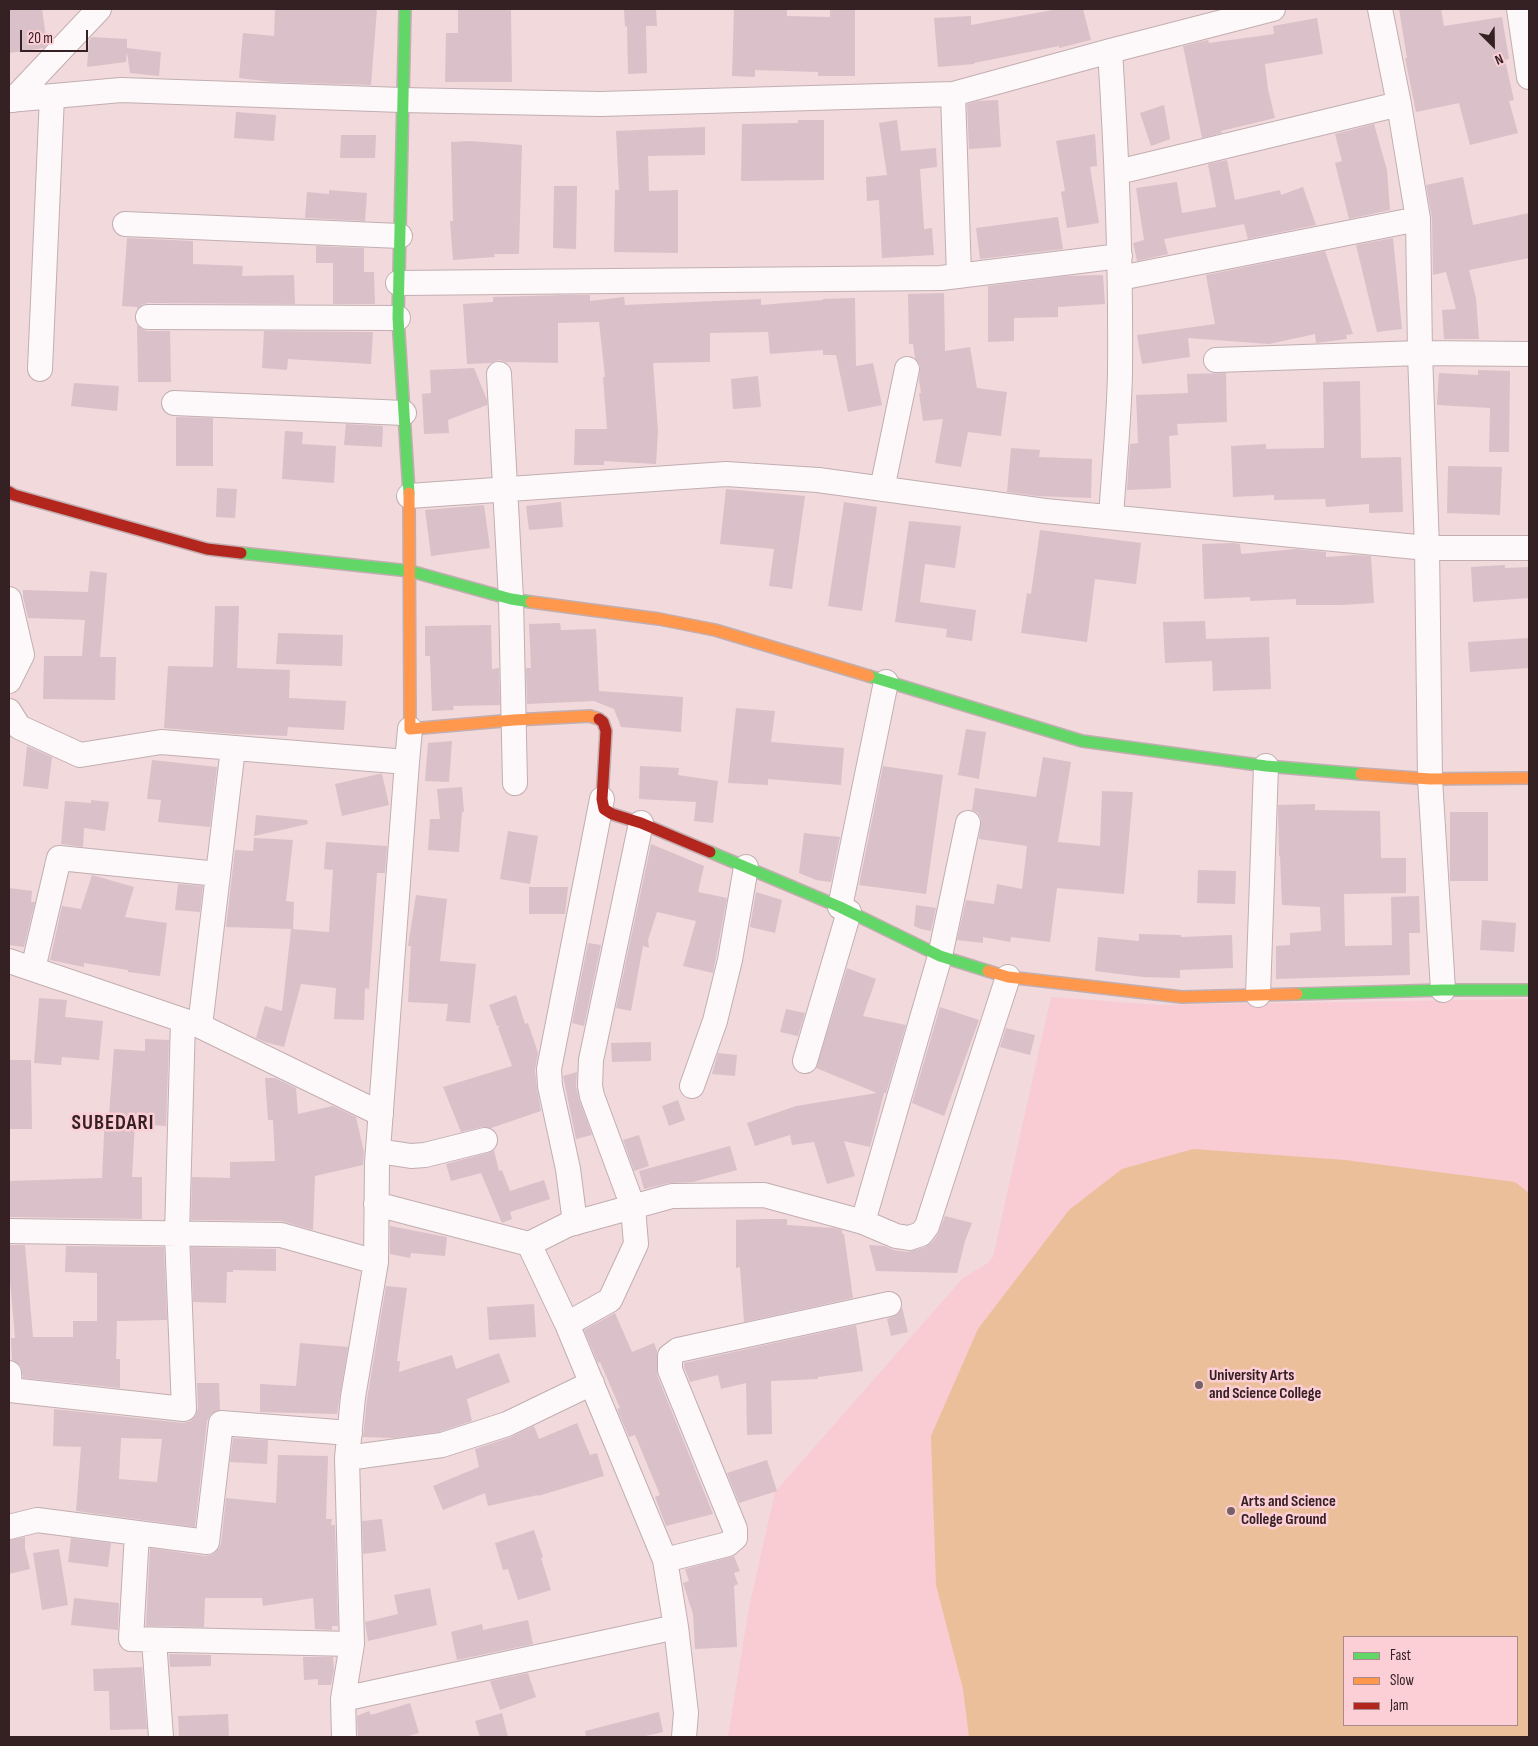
<!DOCTYPE html>
<html>
<head>
<meta charset="utf-8">
<style>
  body { margin:0 }
  #map { position:relative; width:1538px; height:1746px; overflow:hidden; background:#f1d9dc; font-family:"Sofia Sans Condensed",sans-serif }
  canvas { display:block }
  .frame { position:absolute; inset:0; border:10px solid #352024; pointer-events:none }
  .legend { position:absolute; left:1343px; top:1636px; width:175px; height:90px; box-sizing:border-box; background:#fbcfd5; border:1px solid #ac898e; margin:0; padding:6px 9px; list-style:none; font-size:15px; color:#352024 }
  .legend li { display:flex; align-items:center; gap:10px; height:25px }
  .legend b { width:25px; border:1px solid #ac898e }
  .north { position:absolute; left:1468px; top:20px; width:50px; height:50px; -webkit-text-stroke:4px #fbcfd5; paint-order:stroke; rotate:157deg; font-size:14px; font-weight:700; line-height:20px; text-align:center; color:#352024 }
  .north::after { content:''; display:block; margin:auto; width:18px; height:22px; background:#352024; clip-path:polygon(50% 0,100% 100%,50% 72%,0 100%) }
  .scale { position:absolute; left:20px; top:30px; width:68px; height:22px; box-sizing:border-box; border:2px solid #352024; border-top:0; padding-left:6px; font-size:15px; line-height:18px; white-space:nowrap; color:#352024; -webkit-text-stroke:4px #fbcfd5; paint-order:stroke }
</style>
</head>
<body>
<div id="map">
<canvas width="1538" height="1746"></canvas>
<div class="frame"></div>
<ul class="legend">
<li><b style="height:6px;background:#63d668"></b>Fast</li>
<li><b style="height:6px;background:#ff974d"></b>Slow</li>
<li><b style="height:6px;background:#b3261e"></b>Jam</li>
</ul>
<div class="north">N</div>
<div class="scale">20 m</div>
</div>
<script>
const context = document.querySelector('canvas').getContext('2d');
context.lineJoin = 'round';
function fill(path, color) { context.fillStyle = color; context.fill(path, 'evenodd'); }
function trace(path, color, width, dash) { context.strokeStyle = color; context.lineWidth = width; context.lineCap = dash ? 'butt' : 'round'; context.setLineDash(dash || []); context.stroke(path); }
function label(font, color, halo, rows, align = 'center') {
  context.font = font + ' "Sofia Sans Condensed",sans-serif'; context.lineWidth = 5; context.setLineDash([]); context.textBaseline = 'middle'; context.strokeStyle = halo; context.fillStyle = color; for (const [text, x, y, turn = 0] of rows) {
    context.save(); context.translate(x, y); context.rotate((+turn || 0) * Math.PI / 180); context.textAlign = isNaN(turn) ? turn : align; if (halo) context.strokeText(text, 0, 0); context.fillText(text, 0, 0); context.restore();
  }
}
fill(new Path2D(`
  M1051,997l108,8 370,-6v738h-801l21,-129 26,-116 188,-214 25,-15 5,-6zM1344,1637h173v88h-173z`), '#f9cbd2');
fill(new Path2D(`
  M1193,1149l152,11 170,22 14,11v544h-560l-6,-48 -27,-104 -5,-149 47,-107 91,-119 53,-41zM1344,1637h173v88h-173z`), '#eabf9a');
fill(new Path2D(`
  M9,9h33l5,35 -3,4 -35,5z
  M275,9h102l-6,76 -99,-3 -33,-4 4,-45 31,3z
  M458,9h53l1,73h-67l1,-49h12z
  M624,9h32l1,17h-11l1,47 -19,1 -1,-48 -2,1z
  M734,9h53v7l43,1v-8h25v67h-37v-4l-63,-2v7l-23,-1z
  M1058,9h25l8,31 -32,8v-2l-85,17v1l-36,3 -4,-49 37,-2v9z
  M1399,9h42l3,17 58,-9 7,42 -4,1 9,40 -5,1 9,32 -48,12 -11,-42 -43,9 -11,-54h2z
  M1317,18l6,36 -58,10 3,25 7,29 -54,13 1,2 -20,5 -19,-92 25,-6 1,3 65,-9 -1,-8z
  M92,37l35,2v9l34,4 -2,24 -29,-3 -3,-21 -1,10 -39,5 2,-27z
  M998,100l3,47 -32,2 -2,-45 11,-3z
  M1164,105l6,34 -19,7 -11,-33z
  M236,112l40,3 -2,26 -40,-3z
  M798,120h26v60l-83,1 1,-57 56,-1z
  M897,120l4,31 35,-3 1,19 -17,2 4,60 8,-1 2,27 -52,3 -3,-58 -12,1 -1,-24 21,-2 -8,-52z
  M1374,124l13,46 3,40 -41,9 -14,-56 7,-2 -7,-27z
  M705,127v28l-57,1 1,35 29,-1v63l-64,-1 1,-62h4l-3,-59z
  M1095,134l2,32 -7,1 9,56 -32,5 -6,-36 4,-1 -9,-50z
  M341,135h35l-1,23h-35z
  M470,141l52,4 -3,109h-25l1,3 -42,3 -3,-39h3l-2,-79z
  M1227,160l8,40 45,-10 1,5 22,-8 13,38 -68,14 -4,-15 -80,15 4,15 -31,7 -4,-18 11,-3 -8,-52 41,-6 5,31 34,-6 -8,-43z
  M1463,177l10,48 56,-12v45l-60,12 7,28 3,41h-35l-2,-29 14,-1 -10,-37 -13,3 -1,-56 -6,-34z
  M554,186h23l-1,63 -23,-1z
  M329,190l38,3 -2,28 -60,-3 2,-26 22,2z
  M1058,217l5,32 -83,10 -4,-31z
  M127,238l66,3v23l50,2 -1,10 52,-1 1,29 -147,-1 -6,2 -5,4v-2l-15,-1z
  M1393,238l9,91 -25,3 -21,-87z
  M316,246l48,2v24h10l1,32h-42v-41h-17z
  M1325,251l28,83 -7,1 1,4 -31,4 -1,-9 -46,10 -81,-6 2,19 -48,7 -5,-29 78,-11 -9,-49z
  M1103,275l2,29 -47,3v10l-44,1v23l-26,1v-56l78,-10z
  M944,293l1,58 25,-4 7,41 30,4 -6,44 -33,-4 -7,35 -26,-4 8,-44 -20,2 -4,-28h2l-2,-12 1,-16 -5,-7 -2,-14h-4l-1,-50z
  M563,295h27v6l34,-4 1,8 136,-6v6l62,-5v-1l32,-1 1,68 17,-3 9,42 -34,7 -12,-57h-13v-5l-53,4 -2,-22 -58,1v29l-57,1 5,68 -2,33 -52,-3v4h-30l1,-36h32l-4,-52h2l-6,-55 -41,1v40l-52,-1 -7,-2 -8,3 -24,1 -4,-60 30,-2v-5z
  M137,325l5,4 5,2h23l1,51h-33z
  M264,331l109,1 -2,32 -83,-5 -1,11 -25,-2z
  M474,368l13,32v5l-39,15 1,13 -25,1 -2,-40 9,-1 -1,-23z
  M1478,370l32,1 -1,81h-20l1,-44 -53,-3 2,-32 39,2z
  M1226,373l1,49 -50,2 1,11 -9,1 2,52 -44,2 3,-46 8,-1 -2,-48 52,-2 -1,-19z
  M758,376l3,31 -28,2 -2,-30z
  M1360,381l1,77 40,-1 2,55 -34,1v-9l-43,3 -1,-8 -51,1v-5l-41,2 -2,-51 35,-2v5l58,-1 -1,-66z
  M74,383l45,3 -2,25 -46,-5z
  M176,417l37,1v48h-37z
  M346,424l37,2 -1,21 -38,-2z
  M285,431l18,1 -1,12 34,2 -2,37 -52,-4z
  M1011,448l29,2 -1,7 53,2 -1,39 -54,-2 -30,-4z
  M1448,466l54,1 -2,48 -53,-2z
  M217,488l20,1 -2,29 -19,-1z
  M726,489l79,7 -13,93 -23,-3 5,-37 -54,-5z
  M561,502l2,25 -34,3 -3,-24z
  M844,502l33,5 -15,104 -34,-5z
  M484,505l6,43 -59,8 -6,-46z
  M909,521l52,5 -6,42 -30,-4 -5,38 56,8 -4,31 -26,-4 1,-8 -52,-7z
  M1040,530l101,13 -5,41 -41,-5 -8,63 -66,-9 6,-40 4,1z
  M1234,543l6,1 1,10 55,-5 30,3v5l28,-2 17,1 3,47 -32,2h-46v-6l-46,2v-4l-46,2 -2,-55z
  M1505,565v3l24,-1v31l-56,4 -2,-35z
  M90,571l17,2 -7,84h16l-1,43 -72,-1 1,-43h38l3,-36 -57,-2 -5,-21v-7l65,2z
  M215,606h24l-2,62 53,2 -1,28 57,3 -2,29 -56,-3 -1,9 -53,-2 -70,-6 4,-62 45,1z
  M1205,621l1,18 63,-2 2,52 -58,2 -1,-30 -47,2 -2,-41z
  M560,623l1,7 35,-1 3,62 84,6 -2,35 -60,-5 -7,-18 -20,-8 -67,3 -1,-36h5l-2,-44z
  M491,625l1,44 7,-1 1,37 -47,1 1,4 -22,1 -2,-55h-5v-30z
  M278,633l65,2 -1,31 -66,-2z
  M1529,638v30l-59,4 -2,-30z
  M736,708l39,3 -4,31 73,6 -3,37 -73,-6v6l-40,-2z
  M966,729l20,3 -7,47 -21,-4z
  M452,741l-3,41 -24,-1 3,-38z
  M27,746l25,11 -4,32 -25,-3z
  M1043,757l28,5 -13,80 42,4 2,-55 31,1 -9,102 -67,-6 -7,54 -39,-5 -1,5 -27,-5v6l-26,-3 9,-40 28,4 3,-20 25,5 5,-43 -48,-7 2,-20 -3,-6 -6,-3 3,-22 61,9z
  M152,760l65,7 -7,60 -52,-5 3,-22 -14,-1z
  M640,766l39,2 -1,7 40,6 -5,42 -19,-2 2,-19 -57,-3z
  M883,766l60,9 -17,119 -67,-9z
  M379,774h3l7,31 -47,11 -7,-32z
  M462,787l2,25h-2l-3,40 -31,-2 2,-31h10l-3,-30z
  M91,800l18,2 -4,29 -21,-3 -1,19 -22,-3 4,-43 26,2z
  M1315,804v6l65,1 1,47h25v35l-62,1 1,52 47,-1 -1,-48 28,-1 1,37h-11l1,42 -134,4v-33l14,-1v-12l31,-2 -1,-24 -38,-2 -2,-49h-1l-1,-51z
  M1450,812h38v69h-38z
  M256,815l51,5 1,4 -54,12z
  M508,831l30,5 -8,48 -30,-5z
  M804,833l36,4 -9,45 -15,-2 -17,-7z
  M254,838l39,2 -7,61 8,1 -1,27 -67,-2 9,-77 18,1z
  M326,842l61,4 -2,27h-8l-8,116 -4,-1 -1,32 -30,-1 2,-31 -35,-4 -17,63 -19,-5 -9,-4 9,-32 17,5 9,-82 38,3 4,-62 -9,-1z
  M651,844l53,22 -6,26 29,6 -14,75 -30,-7 13,-45 -39,-9 -9,28 1,8 -6,-2 -12,65 -15,-3z
  M1198,870l38,1 -1,33 -38,-1z
  M92,875l42,12 -9,30 42,6 -7,53 -32,-4v-2l-44,-7v4l-34,-7 12,-54 19,3z
  M178,884l25,2 -3,26 -25,-2z
  M529,887h39l-3,27h-36z
  M9,888l23,3 -1,11h4l-11,45 -15,-2z
  M756,892l26,8 -7,33 -25,-6z
  M416,895l31,4 -7,62 36,3 -6,59 -24,-2 2,-17 -40,-2 3,-56h-3z
  M916,905l20,3 -5,23 -10,-2 -7,-3z
  M1482,920l34,3 -2,29 -34,-2z
  M1139,934l42,1v2l51,-2 1,33 -53,2v8l-37,-1 -48,-6 3,-34 41,4z
  M588,943l13,2 -17,81 -12,-3z
  M847,968l29,11 -13,37 43,9 -20,68h-2l-14,54 -26,-6 11,35 -28,8 -13,-42 -22,3 -2,-10 -35,11 -8,-23 49,-17 81,-13 -61,-25z
  M516,995l9,29 3,-1 10,30 -3,17 2,19 4,22 -50,17 -9,-1 -21,5 -18,-45 69,-21 -14,-38 2,-2h-3l-8,-21z
  M39,998l28,2 -2,17 38,4 -4,39 -37,-3 -1,8 -27,-2z
  M940,1007l39,13 -35,96 -32,-13z
  M786,1009l19,4 -7,23 -18,-4z
  M1006,1028l29,7 -5,20 -30,-8z
  M145,1039l24,1 -3,86 -31,-2 -3,53h10v42l-133,-2v-36l93,-3 3,-64 4,1 5,-66 31,2z
  M651,1042v19l-39,1 -1,-19z
  M718,1053l19,2 -2,21 -23,-2z
  M9,1060h22l1,69h-23z
  M577,1072l-1,14 3,13 13,36 -16,4 -13,-63z
  M265,1078h10l21,10 2,26 35,-8 23,11 8,35 -1,13 -48,11 -2,54 -32,-9 -90,-1 1,-43 38,1v-16l45,-1 -2,-41h-5z
  M678,1100l7,20 -16,6 -7,-20z
  M639,1135l10,31 -15,5 -11,-31z
  M730,1146l7,24 -44,12 -24,1 -25,6 -5,-18z
  M494,1150l5,21 3,-1 8,21 34,-11 6,19 -40,13 2,7 -10,4 -21,-50 -30,8 -5,-17 42,-11z
  M945,1216l27,7 -7,18 -8,32 -81,-2 -7,-26 15,1 10,4 13,2 18,-5 7,-5 6,-8z
  M762,1219h25v6l47,3 8,2v4h2l9,64 -109,24 -4,-55 -4,1v-48z
  M390,1226l57,11 -2,19 -34,-3 -1,5 -20,-4z
  M9,1245h16l8,92h40v-16h24v-48l-32,-1 1,-26 98,1 3,73 -50,1 -1,38h4v29l-97,-10 -2,-12 -9,-6 -1,-22h4l-6,-70z
  M191,1247l85,2v22l-43,-1v2h-6l-1,31 -33,-1z
  M386,1286l21,2 -10,73h3l-1,11 53,-17 4,14 43,-16 11,29 -43,17 5,22 -33,11 -45,6 -31,-1 4,-38z
  M534,1304l2,33 -47,3 -2,-33z
  M902,1307l6,25 -17,4 -4,-17 11,-5z
  M615,1313l17,39 22,-9 3,8v24l56,139 -47,12 -11,-29 5,-2 -25,-60 -6,2 -12,-28 3,-1 -20,-46 -2,1 -14,-33z
  M856,1325l7,46 -45,6v2l-47,2 1,53 -25,1 -1,-52 -25,6 -3,-14 -28,7 -6,-15v-4z
  M300,1343l48,4 -11,67 -77,-2v-28l36,2z
  M197,1383h22l1,27 -10,5 -3,6 -12,106 -119,-16 5,-64 -28,-1 1,-37 129,14 8,-2 5,-6 2,-7zM121,1438l41,1 -5,43 -38,-3z
  M577,1423l13,32 7,-2 7,23 -66,20v-1l-50,11 -3,-13 -42,17 -10,-24 46,-19 -4,-18 36,-12 23,-11 5,13z
  M233,1438l35,2 -1,24 -37,-2z
  M278,1455l50,1 -2,63h6l-1,6h4l3,101h-6v4l-17,-1 -2,-31 -50,8 -1,-8h-57l-1,29 -58,-1 4,-78 55,8 8,-2 5,-4 3,-6 5,-46 50,5z
  M767,1460l10,31 -38,12 -12,-30z
  M382,1519l4,32 -23,3 -1,-33z
  M534,1530l9,27 -2,1 10,32 -33,10 -10,-31 -5,1 -8,-27z
  M25,1537v11l5,21 -21,5v-34z
  M71,1538l40,5 -3,24 -40,-5z
  M59,1549l9,56 -26,5 -9,-57z
  M734,1556l6,15 -6,2 4,11 -4,2 3,61 -42,2 -2,-35 -10,-31 6,-2 -4,-12z
  M430,1588l7,37 -69,16 -3,-19 33,-8 -4,-19z
  M74,1598l45,5 -1,27 -47,-5z
  M528,1620l5,24 -76,16 -6,-28 31,-8 1,6z
  M169,1654l42,1v11l-41,1z
  M303,1657h30l1,14 -3,14h-13v-6l-14,1z
  M142,1667l5,62 -37,1 -1,-39h-15l-1,-22z
  M528,1673l8,24 -36,13 -10,-29z
  M410,1703l9,30 -14,4h-47l-1,-21 12,-5 2,4z
  M659,1712l4,20 -22,5h-55l-1,-6z
  M502,1713l6,24h-28l-5,-16z
  M228,1714l1,23h-50l-1,-21z`), '#dac0c9');
const street = new Path2D(`
  M1380,9l19,95 19,115 2,134 7,195 3,231 13,211
  M1519,9l10,68
  M1110,51c7,107 11,215 10,322 -1,48 -6,97 -9,144
  M953,94l6,182
  M9,100l112,-10 281,10 198,4 353,-10 157,-43 163,-42
  M13,100l86,-91
  M1118,172l281,-68
  M125,224l275,12
  M1120,278l298,-59
  M398,283l543,-5 179,-22
  M148,317l250,1
  M1216,360l204,-7 109,1
  M40,369l12,-273
  M499,374l12,225 4,184
  M174,403l230,10
  M882,489l25,-120
  M409,496l317,-22 92,6 227,31 382,37h102
  M9,599l13,56 -13,26
  M9,711l10,16 61,28 81,-13 246,20 3,-33
  M840,907l46,-225
  M9,961l191,65 181,88
  M33,969l26,-111 159,16
  M1258,995l8,-229
  M200,1026l33,-278
  M805,1061l44,-149
  M692,1086l23,-65 15,-61 16,-93
  M378,1151l33,5 14,-1 60,-15
  M376,1204l153,40 38,-19 105,-29 92,-1 99,27 33,14 13,2 12,-4 6,-8 81,-249
  M863,1222l77,-266 28,-133
  M575,1223l-7,-54 -18,-83 -1,-17 53,-270
  M9,1231l272,4 95,27 1,-99 30,-401
  M529,1244l38,80 98,236 11,67 10,86 -2,24
  M567,1324l43,-24 26,-56 -3,-37 -41,-111 -2,-10 1,-26 50,-237
  M9,1373l1,17 174,19 -7,-175 6,-213
  M347,1458l95,-13 65,-21 85,-41
  M9,1527l28,-7 170,22 14,-119 129,10
  M137,1533l-6,106 221,5
  M665,1560l63,-16 7,-6v-9l-65,-159v-14l8,-6 211,-46
  M154,1640l7,97
  M343,1699l333,-72
  M344,1737l-1,-38 9,-55 -5,-186 6,-61 23,-135`);
const fast = new Path2D(`
  M405,9l-7,309 11,175
  M241,553l169,18 101,28 20,3
  M869,676l213,65 184,25 95,8
  M710,852l130,55 100,49 48,15
  M1297,994l146,-4h86`);
const slow = new Path2D(`
  M409,493l1,236 104,-9 76,-4 9,3
  M531,602l128,17 56,11 154,46
  M1361,774l69,5 99,-1
  M988,971l20,6 174,20 115,-3`);
const jam = new Path2D(`
  M9,492l5,3 193,54 34,4
  M599,719l4,3 3,9 -4,68 2,10 8,5 29,9 69,29`);
trace(street, '#c2aeb1', 26);
trace(fast, '#c2aeb1', 14);
trace(slow, '#c2aeb1', 14);
trace(jam, '#c2aeb1', 14);
trace(street, '#fdf9fa', 24);
trace(fast, '#63d668', 11);
trace(slow, '#ff974d', 11);
trace(jam, '#b3261e', 11);
for (const [x, y, r, color] of [
  [1199,1385,5,"#776164"],
  [1231,1511,5,"#776164"]
]) { const dot = new Path2D(); dot.arc(x, y, r, 0, 2 * Math.PI); context.fillStyle = color; context.fill(dot); trace(dot, '#fbcfd5', 2); }
label('bold 16px', '#352024', '#fbcfd5', [
  ["University Arts",1209,1376],
  ["and Science College",1209,1394],
  ["Arts and Science",1241,1502],
  ["College Ground",1241,1520]
], 'left');
context.letterSpacing = '1px';
label('bold 21px', '#352024', '#fbcfd5', [
  ["SUBEDARI",113,1124]
]);
context.letterSpacing = '0px';
</script>
</body>
</html>
